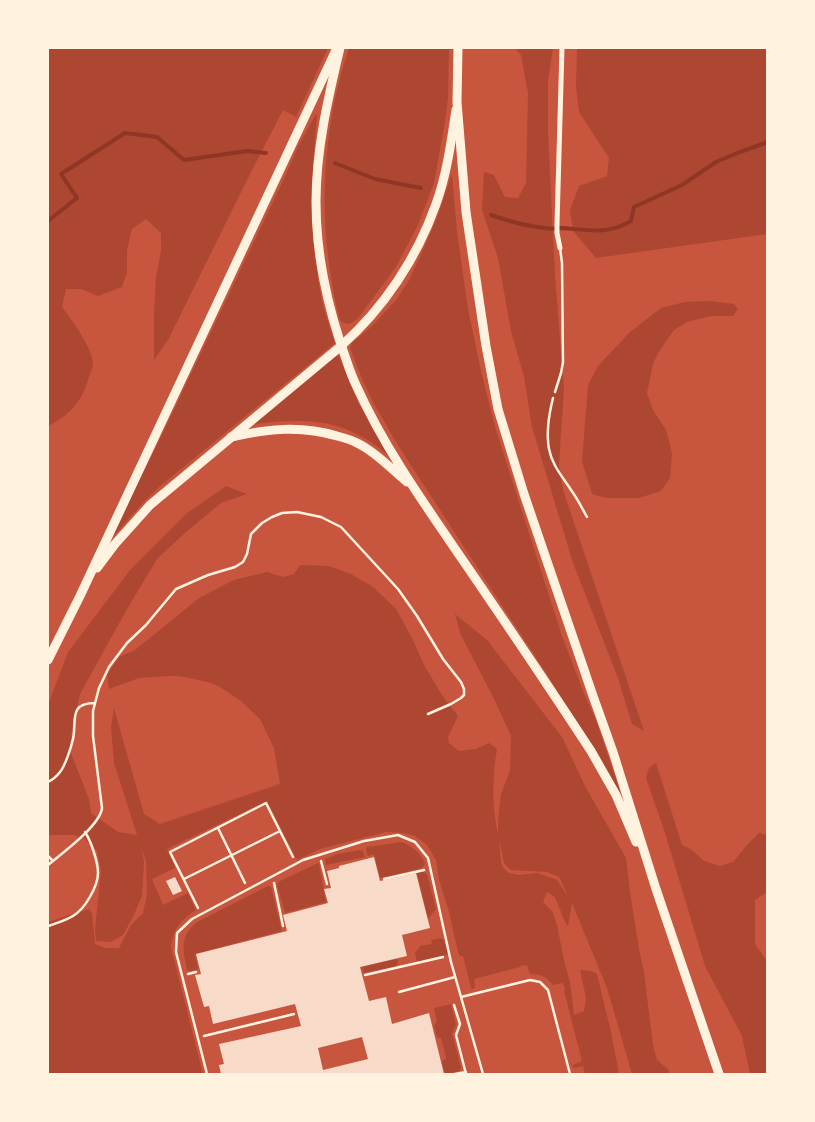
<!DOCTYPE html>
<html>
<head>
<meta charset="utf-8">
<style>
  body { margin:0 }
  #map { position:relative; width:815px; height:1122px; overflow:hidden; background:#c8553d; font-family:"IBM Plex Sans",sans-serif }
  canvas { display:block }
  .frame { position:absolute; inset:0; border:49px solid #fff3e0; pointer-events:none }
</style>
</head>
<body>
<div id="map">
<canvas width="815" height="1122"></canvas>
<div class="frame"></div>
</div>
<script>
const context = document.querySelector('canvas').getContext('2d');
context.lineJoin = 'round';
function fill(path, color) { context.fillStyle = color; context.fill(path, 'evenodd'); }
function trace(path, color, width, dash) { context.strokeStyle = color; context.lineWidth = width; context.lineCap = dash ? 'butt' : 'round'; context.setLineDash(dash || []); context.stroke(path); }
fill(new Path2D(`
  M48,48h280l-32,69 -13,-7 -32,62 -83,168 -14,20v-46l2,-37 5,-26v-18l-15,-14 -14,10 -5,21v22l-5,15 -24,9 -17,-7h-15l-4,18c10,13 32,43 31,59 -1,3 -3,8 -4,11 -7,25 -19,38 -41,49z
  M349,48h100l-1,49 -3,25 -11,61 -16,42 -22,42 -37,50c-6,6 -12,10 -19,3 -5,-16 -7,-33 -10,-49 -11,-74 -5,-152 19,-223z
  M515,48h38l-5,33v51l7,144 9,112 -5,77 4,25 81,241 -12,-7 -14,-46 -45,-115 -41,-136 -8,-50 -13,-46 -13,-73 -16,-48 2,-38 10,3 11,22 13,1 8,-15 2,-90 -7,-38z
  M577,48h190v186l-171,24 -23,-27 -3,-21 9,-24 28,-10 2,-18 -30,-46 -3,-26z
  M316,114l1,2c-6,60 -8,120 4,179 3,17 9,32 14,48l-176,144 -18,18 -30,34 24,-52 22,-42 125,-262 17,-38z
  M452,174l5,58 11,77 13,62 14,56 67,209 23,60 11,24 25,74 -37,-61 -38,-60 -147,-226 -26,-45 -11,-23 -12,-31 2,-5 20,-17 24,-26 12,-18 11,-23 18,-41z
  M710,301l24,3 4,5 -5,7h-22l-24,6 -13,8 -16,23 -5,11 -6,29 6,17 13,20 6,23 -2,25 -9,13 -22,7h-32l-15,-4 -10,-33 6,-76 10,-19 32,-34 31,-24 24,-6z
  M337,355l2,1 20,49h2l28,51c-45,-38 -79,-38 -134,-32l-2,-2z
  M226,486l21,8 -26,9 -35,29 -29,27 -30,50 -47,85 -8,34 -2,23 19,48 2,14 27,19 19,3 -23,-72 -3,-36 3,-19 30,106 16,10 120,-40 -6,-36 -14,-29 -19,-18 -21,-14 -9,-4 -21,-5 -12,-2h-10l-29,2 -30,11 -2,-14 12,-18 16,-7 64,-52 35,-18 33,-8 16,5 11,-3 6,-9 29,1 22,8 22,13 23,22 16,29 12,27 18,30 16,21 -10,21 1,6 10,8 17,-2 13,-6 8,6c-5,28 -5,58 1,86v-15l3,-26 9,-23 1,-35 -16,-35 -35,-68 -5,-19 32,26 75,97 24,51 40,70 4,34 9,57 5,23 9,73 4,15 12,10v4h-37l-25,-86 -35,-85 -4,23 -3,-4 -10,-25 -8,-5 -4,10 9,9 5,14 8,40 5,17 4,33 10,-4 2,-13 -6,-28 11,1 6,3 14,58 8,42h-34l-2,-8 -10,2v-3l9,-4 -18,-70 1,-1 -2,-7 -10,2c-8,-10 -11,-10 -23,-11l-3,-9 -7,1v1l-46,12 1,9 -3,1 -1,-1 -8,-32h-3l-2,-4 -10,-44 -9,-28 -3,-20 -9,-15 -12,-9 -11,-3 -18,-1 -66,17 -23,11 -30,-59 -100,48 8,19 -23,11 11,26 25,-12 8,17c-16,11 -22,18 -25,37l32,127h-155v-152l41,-13 3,4 3,31 10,4h14l12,-23 12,-12 4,-19 -1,-33 -5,-14 3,14 -2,35 -10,23 -9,16 -12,7 -15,-1 -1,-11 6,-60 -4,-19 -12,-12 -11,-4h-26v-130l20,-53 63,-83 55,-55zM499,839l5,24 7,7 36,2 12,5 9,19 -11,-16 -19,-7 -20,2 -9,-2 -5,-4 -3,-6z
  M656,763l26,82 10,5 12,11 16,5 13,-4 14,-17 12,-12 8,2v57l-12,8v44l12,17v113h-17l-8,-38 -37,-70 -40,-133 -19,-55 3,-10z
  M402,842c10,4 19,11 23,22l-3,4 -42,10 -6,-24 -6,2 -2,-6 1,-3z
  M360,850l3,1 2,6 -39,8 -1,-6 13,-5z
  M318,863l1,1 7,38 -41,11 -8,-28 1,-3z
  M423,872l4,2 9,35 -8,10 -11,-46z
  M268,886l3,1 11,44 -87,23 3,15 -8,2 -3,-1c-4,-20 -8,-34 10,-48z
  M441,938l3,2 4,14 -31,8 -2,-9 5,-7 12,-2 -1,-4z
  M397,959l1,3 -2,4 -32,7 -2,-6z
  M451,1004l5,21 -4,9 9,33 -2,4 -13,3 -2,-2 -2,-10 4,-4 -5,-20 -4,-1 -3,-12 3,-3 -3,-14z`), '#ae4732');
trace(new Path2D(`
  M335,163l40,16 46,9
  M491,215c17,6 35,11 53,13 6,1 13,0 19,0 26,2 44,7 68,-7l3,-14 48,-22 34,-23 24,-10 28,-10
  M48,221l29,-23 -16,-24 64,-41 32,4 27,23 63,-9 19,2`), '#8f3625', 4);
fill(new Path2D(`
  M374,857l6,24 36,-8 14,55 -28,7 5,21 -47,11 9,34 17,-4 6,27 37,-11 15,61h-223l-2,-9 5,-1 -5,-20 82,-18 -6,-22 -82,20 -4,-18 -5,1 -9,-32 6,-1 -5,-20 91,-23 -4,-16 45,-12 -4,-14 7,-1 -4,-17 12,-3v-2zM362,1037l6,22 -45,11 -5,-22z
  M175,877l7,14 -9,4 -7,-14z`), '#f7dbc8');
trace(new Path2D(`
  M553,398c-4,16 -7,35 -4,51 3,16 13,27 22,41 6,8 11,18 16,27
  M48,782c4,-2 9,-6 12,-10 5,-6 11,-24 13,-33 4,-18 -5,-36 22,-36
  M218,828l27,55
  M48,856l5,5
  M321,861l6,23
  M48,865c13,-11 52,-39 54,-57l-9,-72v-25l6,-23 10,-21 18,-24 19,-18 30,-36 32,-14 27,-8 8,-5 4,-8 4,-20 11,-11 10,-6 10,-4 15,-1 24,5 20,10 57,62 19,27 26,43 18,23 3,7v6l-3,3 -10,6 -23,10
  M184,879l96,-48
  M384,879l40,-9
  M274,883l9,43
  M198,908l-28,-56 96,-49 27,54
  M48,926c8,-3 17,-5 25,-10 12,-7 25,-30 25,-43 0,-11 -7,-32 -13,-41
  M188,974l8,-2
  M365,975l78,-18
  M454,1005l6,19 -4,11 10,39
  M204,1036l90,-22
  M455,1074l11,-2`), '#fff3e0', 2.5);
trace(new Path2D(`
  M555,392l6,-19 2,-11 -1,-99 -2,-15
  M399,992l56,-15
  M461,997l69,-17 10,2 8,8 22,84
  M207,1074l-31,-122 1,-19 15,-14 111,-59 61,-19 34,-6 17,7 13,16 23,104 32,112`), '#fff3e0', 2.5);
trace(new Path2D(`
  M560,248l-3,-15v-9l5,-176`), '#fff3e0', 5);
trace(new Path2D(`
  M97,568l18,-24 35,-39 191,-159c43,-38 76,-88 95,-142 11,-30 15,-62 20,-94
  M48,660l32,-64 257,-548`), '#fff3e0', 9);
trace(new Path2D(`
  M340,48c-12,50 -24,102 -24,154 0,54 12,107 30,157 3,9 6,18 10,26 31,69 77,131 119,193 39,57 78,115 116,173l25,44 20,47
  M458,48l-1,54 9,110 20,134 12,63 26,85 69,202 20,56 43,137 63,185
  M231,437c37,-8 69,-12 106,-1 8,2 15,4 22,8 18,9 32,25 48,38`), '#fff3e0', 9);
</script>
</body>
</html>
